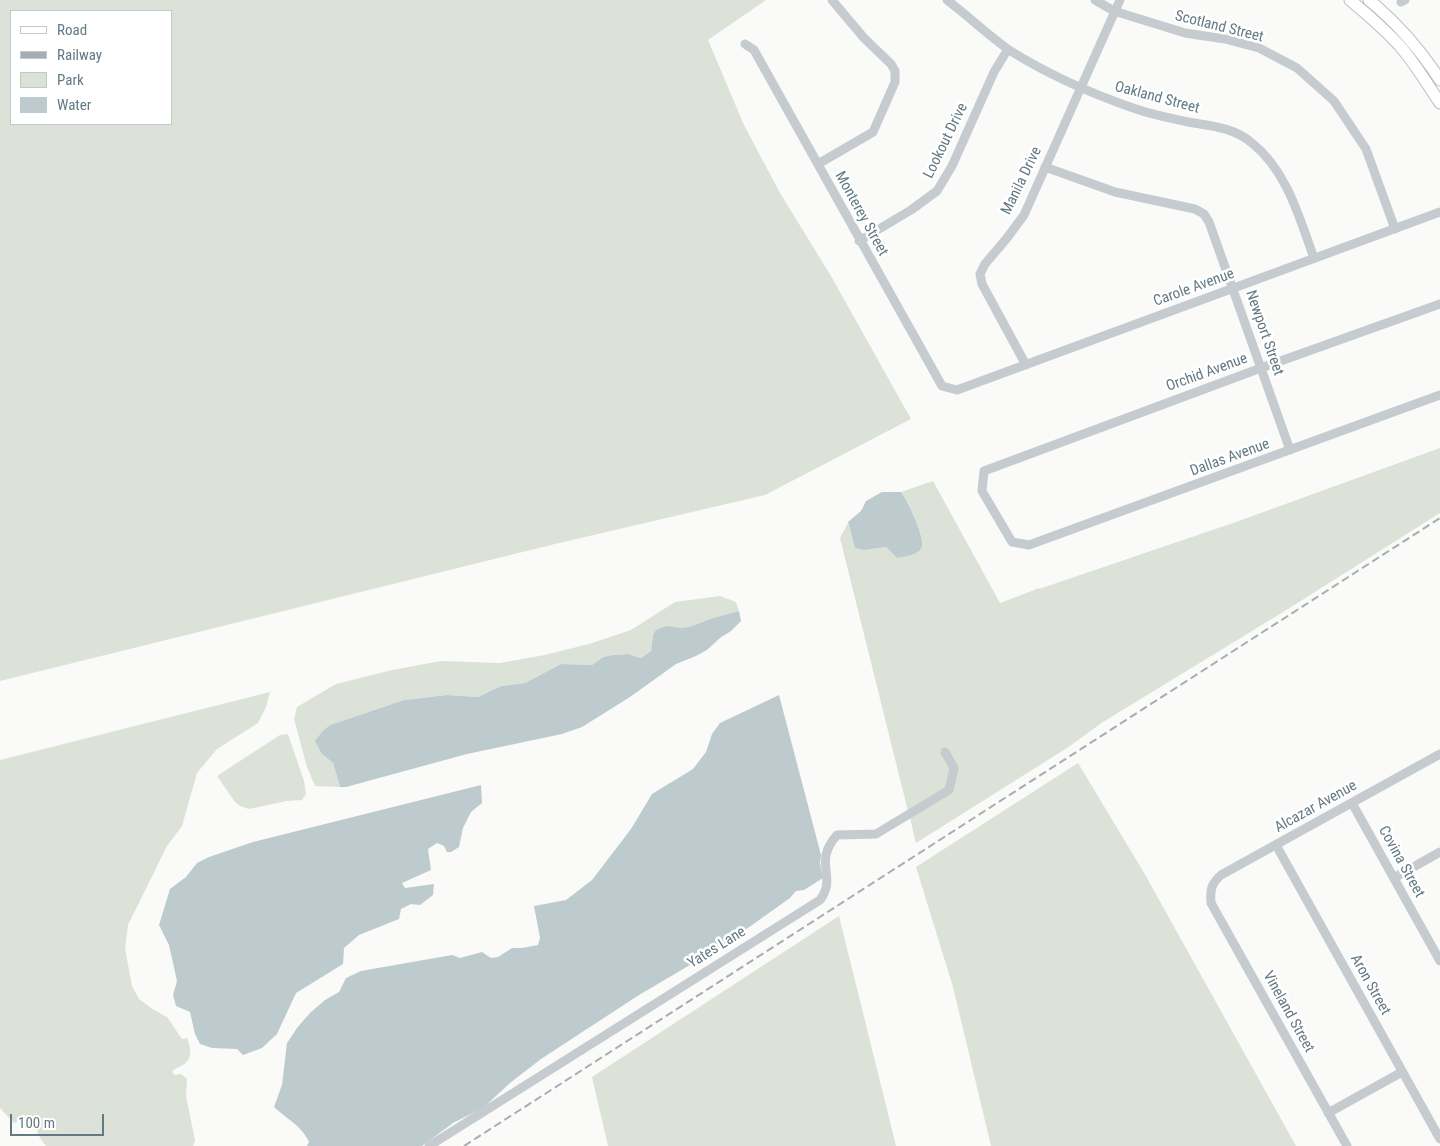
<!DOCTYPE html>
<html>
<head>
<meta charset="utf-8">
<style>
  body { margin:0 }
  #map { position:relative; width:1440px; height:1146px; overflow:hidden; background:#fafaf8; font-family:"Roboto Condensed",sans-serif }
  canvas { display:block }
  .legend { position:absolute; left:10px; top:10px; width:162px; height:115px; box-sizing:border-box; background:#fff; border:1px solid #c1c9ce; margin:0; padding:6px 9px; list-style:none; font-size:15px; color:#637984 }
  .legend li { display:flex; align-items:center; gap:10px; height:25px }
  .legend b { width:25px; border:1px solid #c1c9ce }
  .scale { position:absolute; left:10px; top:1114px; width:94px; height:22px; box-sizing:border-box; border:2px solid #637984; border-top:0; padding-left:6px; font-size:15px; line-height:18px; white-space:nowrap; color:#637984; -webkit-text-stroke:4px #fff; paint-order:stroke }
</style>
</head>
<body>
<div id="map">
<canvas width="1440" height="1146"></canvas>
<ul class="legend">
<li><b style="height:6px;background:#fff"></b>Road</li>
<li><b style="height:6px;background:#a6aeb3"></b>Railway</li>
<li><b style="height:14px;background:#dce2d8"></b>Park</li>
<li><b style="height:14px;background:#bdcbce"></b>Water</li>
</ul>
<div class="scale">100 m</div>
</div>
<script>
const context = document.querySelector('canvas').getContext('2d');
context.lineJoin = 'round';
function fill(path, color) { context.fillStyle = color; context.fill(path, 'evenodd'); }
function trace(path, color, width, dash) { context.strokeStyle = color; context.lineWidth = width; context.lineCap = dash ? 'butt' : 'round'; context.setLineDash(dash || []); context.stroke(path); }
function label(font, color, halo, rows, align = 'center') {
  context.font = font + ' "Roboto Condensed",sans-serif'; context.lineWidth = 5; context.setLineDash([]); context.textBaseline = 'middle'; context.strokeStyle = halo; context.fillStyle = color; for (const [text, x, y, turn = 0] of rows) {
    context.save(); context.translate(x, y); context.rotate((+turn || 0) * Math.PI / 180); context.textAlign = isNaN(turn) ? turn : align; if (halo) context.strokeText(text, 0, 0); context.fillText(text, 0, 0); context.restore();
  }
}
fill(new Path2D(`
  M0,0h766l-58,40 36,85 36,68 51,83 80,143 -146,76 -210,49 -555,137zM11,11h160v113h-160z
  M1440,448v65l-152,96 -185,113 -36,26 -151,95 -6,-25 41,-25 6,-27 -10,-18 -7,3 10,18 -4,19 -38,23 -68,-273 8,-15 7,25 9,2 22,-3 11,11c7,-1 22,-4 25,-11 3,-11 -14,-46 -21,-55l32,-11 67,122 37,-14 1,-1 1,1 197,-67z
  M720,596l16,6 3,9 -26,7 -24,9 -36,8 -2,16 -10,7 -13,-4 -15,1 -10,2 -11,8 -31,-1 -36,19 -24,3 -23,11 -31,-2 -43,5 -74,25 -8,29 11,9 7,24 -25,-1 -8,-19 -13,-48 3,-12 39,-23 56,-14 49,-9 59,2 45,-8 44,-11 42,-14 44,-28z
  M270,692l-4,15 -8,16 -41,26 -20,24 -15,53 -15,20 -39,79 -3,23 7,38 7,13 15,11 13,7 15,22 5,-1c4,10 6,20 -4,27 -5,3 -8,3 -11,7l3,3 6,-1 6,5 -1,17 9,44 -2,6h-147c-5,-6 -9,-12 -10,-21l-5,-2 -1,-6 -16,6 -14,-15v-348z
  M288,734l16,47 2,13 -4,6 -15,1 -38,8 -9,-3 -5,-4 -18,-26 63,-41z
  M1078,763l65,108 153,275h-305l-38,-159 -37,-120z
  M839,916l57,230h-288l-16,-69z`), '#dce2d8');
fill(new Path2D(`
  M882,492h19c7,9 24,45 21,55 -3,8 -19,10 -25,11l-11,-11 -22,3 -9,-2 -7,-26 13,-11 5,-10z
  M739,611l2,10 -10,10 -11,7 -13,12 -11,6 -20,8 -46,33 -48,30 -20,7 -95,20 -121,33h-6l-7,-24 -11,-9 -7,-13 7,-9 8,-7 74,-25 43,-5 31,2 23,-11 24,-3 36,-19 31,1 11,-8 10,-2 15,-1 13,4 10,-7 2,-16 3,-5 10,-4 14,2 9,-1 24,-9z
  M779,695l42,160 -1,8 3,15 -19,12 -8,1 -6,7 -66,47 -85,50 -98,64 -31,24 -27,25 -30,15 -31,23h-115l2,-4c-7,-16 -22,-23 -35,-35l8,-22 5,-42 10,-15 13,-15 15,-13 14,-8 7,-14 15,-7 91,-16 8,3 22,-6 9,6 7,-1 14,-9h10l16,-3 2,-7 -6,-32 32,-6 26,-20 39,-51 21,-35 41,-25 13,-17 6,-18 8,-11z
  M481,785l1,18 -11,9 -8,16 -4,19 -8,5h-4l-3,-6 -7,-3 -9,6 3,21 -29,13 3,5 29,-4 -1,11 -13,10 -9,-1 -10,5 -2,10 -40,16 -15,13 -1,16 -47,29 -19,41 -15,14 -19,7 -6,-6 -25,-1 -12,-4 -5,-10 -5,-22 -14,-6 -3,-11 4,-14 -8,-36 -10,-20 11,-36 16,-12 11,-14 12,-6 44,-15z`), '#bdcbce');
const major = new Path2D(`
  M1350,0c17,14 34,29 49,45 16,18 28,39 41,58
  M1369,0c28,23 51,49 71,80`);
trace(major, '#b8bec2', 13);
trace(new Path2D(`
  M947,0c21,16 41,35 62,50 40,25 83,44 127,59 17,6 35,9 52,13 23,4 45,5 64,21 35,28 47,74 62,115
  M1095,0l19,11 71,22 40,6 34,9 38,20 37,33 32,48 29,80
  M1401,2l4,-2
  M745,44l9,6 188,336 15,4 483,-178
  M818,164l55,-32 22,-50v-11l-4,-7 -27,-26 -32,-38
  M1045,167l70,25 80,17 9,5 5,8 81,228
  M859,241l52,-31 26,-19 15,-25 42,-94 14,-23
  M1440,304l-179,64 -277,103 -2,20 30,51 17,3 411,-150
  M1026,365l-44,-81 -2,-10 5,-10 22,-26 17,-23 96,-215
  M1352,803l88,158
  M1276,845l164,294
  M1394,878l46,-26
  M1328,1113l74,-41
  M429,1146l391,-246c18,-24 -8,-37 17,-65l39,-1 73,-44 5,-22 -9,-16
  M1347,1146l-136,-243c-1,-13 0,-19 10,-28l219,-121`), '#c5cbce', 9);
trace(major, '#fff', 11);
trace(new Path2D(`
  M464,1146l976,-628`), '#a6aeb3', 2, [8, 4]);
label('15px', '#637984', '#fff', [
  ["Scotland Street",1219,27,14],
  ["Oakland Street",1157,98,15],
  ["Lookout Drive",946,141,-64],
  ["Manila Drive",1022,181,-64],
  ["Monterey Street",861,214,61],
  ["Carole Avenue",1194,288,-20],
  ["Newport Street",1264,333,71],
  ["Orchid Avenue",1207,373,-20],
  ["Dallas Avenue",1230,458,-20],
  ["Alcazar Avenue",1316,807,-29],
  ["Covina Street",1401,862,61],
  ["Yates Lane",717,948,-32],
  ["Aron Street",1370,985,61],
  ["Vineland Street",1288,1012,61]
]);
</script>
</body>
</html>
